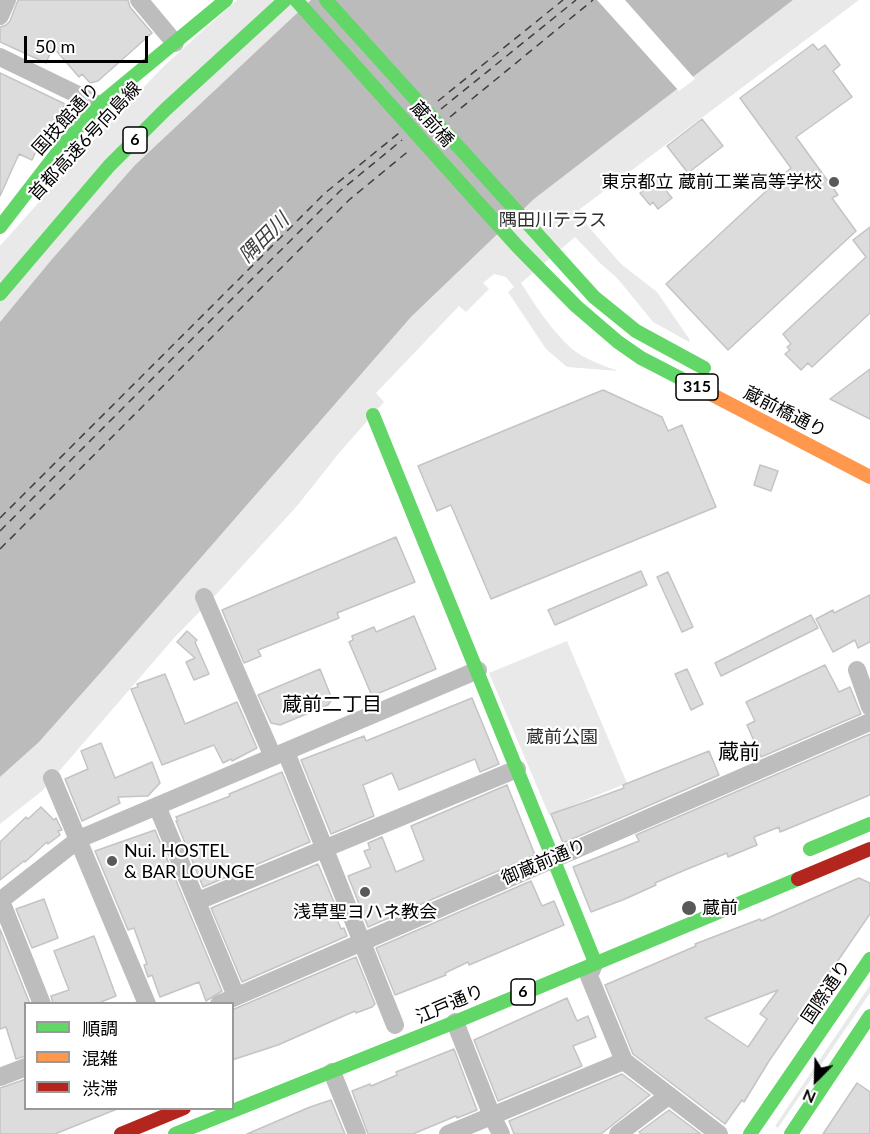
<!DOCTYPE html>
<html>
<head>
<meta charset="utf-8">
<style>
  body { margin:0 }
  #map { position:relative; width:870px; height:1134px; overflow:hidden; background:#fff; font-family:Lato,"Noto Sans JP",sans-serif }
  canvas { display:block }
  .legend { position:absolute; left:24px; top:1002px; width:210px; height:108px; box-sizing:border-box; background:#fff; border:2px solid #999; margin:0; padding:8px 10px; list-style:none; font-size:18px; color:#000 }
  .legend li { display:flex; align-items:center; gap:12px; height:30px }
  .legend b { width:30px; border:2px solid #999 }
  .north { position:absolute; left:786px; top:1050px; width:60px; height:60px; -webkit-text-stroke:4px #fff; paint-order:stroke; rotate:203deg; font-size:16px; font-weight:700; line-height:24px; text-align:center; color:#000 }
  .north::after { content:''; display:block; margin:auto; width:21px; height:27px; background:#000; clip-path:polygon(50% 0,100% 100%,50% 72%,0 100%) }
  .scale { position:absolute; left:24px; top:36px; width:124px; height:27px; box-sizing:border-box; border:3px solid #000; border-top:0; padding-left:8px; font-size:18px; line-height:21px; white-space:nowrap; color:#000; -webkit-text-stroke:4px #fff; paint-order:stroke }
</style>
</head>
<body>
<div id="map">
<canvas width="870" height="1134"></canvas>
<ul class="legend">
<li><b style="height:8px;background:#63d668"></b>順調</li>
<li><b style="height:8px;background:#ff974d"></b>混雑</li>
<li><b style="height:8px;background:#b3261e"></b>渋滞</li>
</ul>
<div class="north">N</div>
<div class="scale">50 m</div>
</div>
<script>
const context = document.querySelector('canvas').getContext('2d');
context.lineJoin = 'round';
function fill(path, color) { context.fillStyle = color; context.fill(path, 'evenodd'); }
function trace(path, color, width, dash) { context.strokeStyle = color; context.lineWidth = width; context.lineCap = dash ? 'butt' : 'round'; context.setLineDash(dash || []); context.stroke(path); }
function label(font, color, halo, rows, align = 'center') {
  context.font = font + ' Lato,"Noto Sans JP",sans-serif'; context.lineWidth = 4.5; context.setLineDash([]); context.textBaseline = 'middle'; context.strokeStyle = halo; context.fillStyle = color; for (const [text, x, y, turn = 0] of rows) {
    context.save(); context.translate(x, y); context.rotate((+turn || 0) * Math.PI / 180); context.textAlign = isNaN(turn) ? turn : align; if (halo) context.strokeText(text, 0, 0); context.fillText(text, 0, 0); context.restore();
  }
}
fill(new Path2D(`
  M237,0h74l-176,165 -135,157v-76l109,-123 56,-58z
  M793,0h66l-279,209v8l41,47 36,28 33,48 -1,2 -36,-20 -35,-43 -18,-16 -25,-26 -54,46c14,22 30,47 50,65 13,11 31,17 47,23l-51,-4 -21,-18 -38,-57 6,-5 -8,-10 -12,-3 -11,9 6,6 -23,23 -7,-6 -83,87 8,9 -45,51 -42,53 -85,93 -38,39 -132,153 -42,33v-47l39,-35 63,-71 309,-354 123,-118z
  M567,641l60,142 -78,32 -60,-142z
  M870,985v8l-92,135 -3,-2z`), '#e9e9e9');
fill(new Path2D(`
  M311,0h482l-259,199 -123,118 -309,354 -63,71 -39,35v-455l53,-64 82,-93z`), '#bbb');
fill(new Path2D(`
  M597,0h28l70,79 -16,12z`), '#fff');
trace(new Path2D(`
  M438,101l125,-101
  M441,109l135,-109
  M450,117l143,-117
  M0,518l325,-325 74,-60
  M0,531l340,-340 62,-51
  M0,549l349,-349 62,-51`), '#3f3f3f', 1.5, [8, 6]);
const building = new Path2D(`
  M18,0h110l2,7 22,26 -54,48 -8,2 -8,-9 -3,3 -26,-30 -7,16 -46,-21v-15l6,-2 4,-4z
  M813,44l5,6 7,-5 15,20 -7,6 19,26 -56,40 42,58 -6,3 24,33 -128,119 -62,-66 125,-116 -51,-70z
  M0,73l65,31 -13,28 -6,-3 -14,31 -13,-6 -19,42z
  M702,119l21,27 -35,27 -21,-27z
  M656,178l16,20 -14,11 -5,-7 -3,3 -10,-12 5,-4 -1,-2z
  M870,227v86l-58,54 -4,-4 -7,7 -16,-16 5,-4 -3,-3 4,-3 -8,-10 83,-77 -13,-17z
  M870,369v50l-40,-20z
  M603,390l59,27 6,14 14,-6 34,82 -225,92 -40,-94 -14,6 -19,-45z
  M760,465l18,6 -7,20 -17,-6z
  M396,537l19,45 -78,31 2,5 -81,32 3,6 -17,7 -22,-53z
  M641,571l6,14 -92,40 -7,-15z
  M668,572l25,55 -11,5 -25,-55z
  M870,595v47l-12,6 -3,-8 -22,12 -17,-33 17,-9 1,3z
  M811,615l7,13 -97,48 -6,-13z
  M414,616l22,53 -64,27 -23,-54 4,-2 -1,-4 22,-9 2,5z
  M187,631l10,9 -2,2 14,32 -15,6 -8,-18 9,-4 -18,-16z
  M825,665l14,27 11,-5 11,27 -100,43 -14,-32 8,-4 -9,-19z
  M320,669l12,30 -4,6 -48,20 -9,-2 -13,-28z
  M687,669l16,35 -12,6 -16,-36z
  M165,674l20,50 52,-22 20,46 -25,13 -1,-2 -8,4 -9,-18 -52,20 -31,-76 7,-2 -1,-3z
  M472,698l27,66 -19,8 -5,-13 -76,31 -7,-17 -29,12 11,31 -43,18 -30,-74 63,-24 2,5z
  M870,734v61l-90,37 -1,-5 -25,10 3,8 -29,12 -1,-4 -42,17 -30,13 1,2 -31,14 -34,13 -18,-45 66,-26 -3,-6z
  M101,743l14,35 37,-16 8,21 -12,13 -30,1 2,6 -38,18 -17,-42 23,-10 -7,-18z
  M709,751l10,24 -156,68 -12,-29 54,-19 19,-7 -1,-3z
  M282,772l28,70 -107,45 -27,-66h2l-2,-4 54,-21 -1,-2z
  M507,785l28,70 -167,72 -20,-51 23,-9 -7,-16 6,-2 -2,-6 14,-6 14,35 28,-12 -13,-34z
  M41,807l13,13 2,-2 6,12 -4,1 2,4 -12,9 -1,-2 -22,20 -1,-1 -24,19v-38l26,-25 2,2z
  M155,830l67,161 -16,10 -7,-19 -39,15 -8,-22 -4,2 -4,-12 3,-1 -13,-36 -6,2 -33,-79z
  M318,864l16,38 -3,2 10,25 3,-1 3,8 -105,46 -31,-74z
  M859,878l11,5v31l-101,147 -25,41 -2,-2 -17,24 -92,-70 -28,-69 91,-39 -1,-2 65,-25 1,2zM778,990l-18,24 7,5 -19,28 -43,-29z
  M531,881l11,25 12,-5 10,24 -95,40 -1,-3 -23,11 1,2 -51,20 -19,-47z
  M44,899l14,39 -26,10 -16,-39z
  M0,929l30,75h-4v52l-10,3 -10,-32 -6,2z
  M94,936l22,60 -20,8h-43l-2,-8 18,-6 -15,-39z
  M356,957l19,47 -3,3 -16,6 -1,-2 -77,34 -46,15v-50z
  M567,998l10,23 11,-5 8,21 -23,9 9,20 -84,35 -24,-61z
  M454,1049l23,61 -20,8 -1,-2 -43,18h-45l-16,-43 18,-7 1,2 26,-11 -1,-3z
  M622,1074l28,21 -49,39h-87l-5,-13z
  M26,1079v29l91,1 -62,25h-55v-46z
  M857,1083l13,9v42h-47z
  M331,1100l14,34h-98l63,-27z
  M669,1110l32,24h-60l-2,-2z`);
fill(building, '#dcdcdc');
trace(building, '#c4c4c4', 1.5);
trace(new Path2D(`
  M139,0l36,43
  M0,16l7,-16
  M0,57l99,48
  M204,597l69,160
  M857,670l13,37
  M286,752l109,273
  M52,778l95,226
  M157,806l79,190
  M0,901l79,-62 399,-169
  M1,901l41,103
  M198,901l319,-132
  M595,962l-6,14 35,85 95,73
  M219,1004l651,-282
  M455,1022l37,94 9,18
  M332,1072l25,62
  M0,1077l26,-10
  M448,1134l176,-73
  M618,1134l50,-38`), '#bdbdbd', 18);
trace(new Path2D(`
  M296,0l221,246 59,60 42,36 23,16 64,33
  M326,0l268,297 42,34 68,37
  M0,227l64,-83 35,-39 127,-105
  M0,294l109,-128 57,-57 119,-109
  M373,415l222,547
  M810,849l60,-25
  M175,1134l280,-112 343,-143
  M750,1134l120,-175
  M791,1134l79,-118`), '#63d668', 14);
trace(new Path2D(`
  M705,391l165,86`), '#ff974d', 14);
trace(new Path2D(`
  M798,879l72,-30
  M121,1134l63,-26`), '#b3261e', 14);
for (const [x, y, r, color] of [
  [834,182,6,"#595959"],
  [112,861,6,"#595959"],
  [365,892,6,"#595959"],
  [689,908,8,"#595959"]
]) { const dot = new Path2D(); dot.arc(x, y, r, 0, 2 * Math.PI); context.fillStyle = color; context.fill(dot); trace(dot, '#fff', 2); }
for (const [x, y, w] of [
  [135,140,24],
  [697,387,42],
  [523,992,24]
]) { const box = new Path2D(); box.roundRect(x - w / 2, y - 13, w, 26, 4.5); context.fillStyle = '#fff'; context.fill(box); trace(box, '#000', 1.5); }
label('bold 16px', '#000', null, [
  ["6",135,140],
  ["315",697,387],
  ["6",523,992]
]);
label('18px', '#000', '#fff', [
  ["国技館通り",66,119,-48],
  ["蔵前橋",432,124,48],
  ["首都高速6号向島線",85,141,-47],
  ["蔵前橋通り",785,412,27],
  ["御蔵前通り",544,862,-23],
  ["国際通り",826,992,-56],
  ["江戸通り",450,1004,-23]
]);
label('18px', '#000', '#fff', [
  ["東京都立 蔵前工業高等学校",822,182,"right"],
  ["Nui. HOSTEL",124,851],
  ["& BAR LOUNGE",124,872],
  ["蔵前",702,908],
  ["浅草聖ヨハネ教会",365,912,"center"]
], 'left');
label('18px', '#2e2e2e', '#fff', [
  ["隅田川テラス",553,220],
  ["蔵前公園",562,737]
]);
label('italic 20px', '#3f3f3f', '#fff', [
  ["隅田川",264,238,-45]
]);
label('20px', '#000', '#fff', [
  ["蔵前二丁目",332,705]
]);
label('21px', '#000', '#fff', [
  ["蔵前",739,752]
]);
</script>
</body>
</html>
